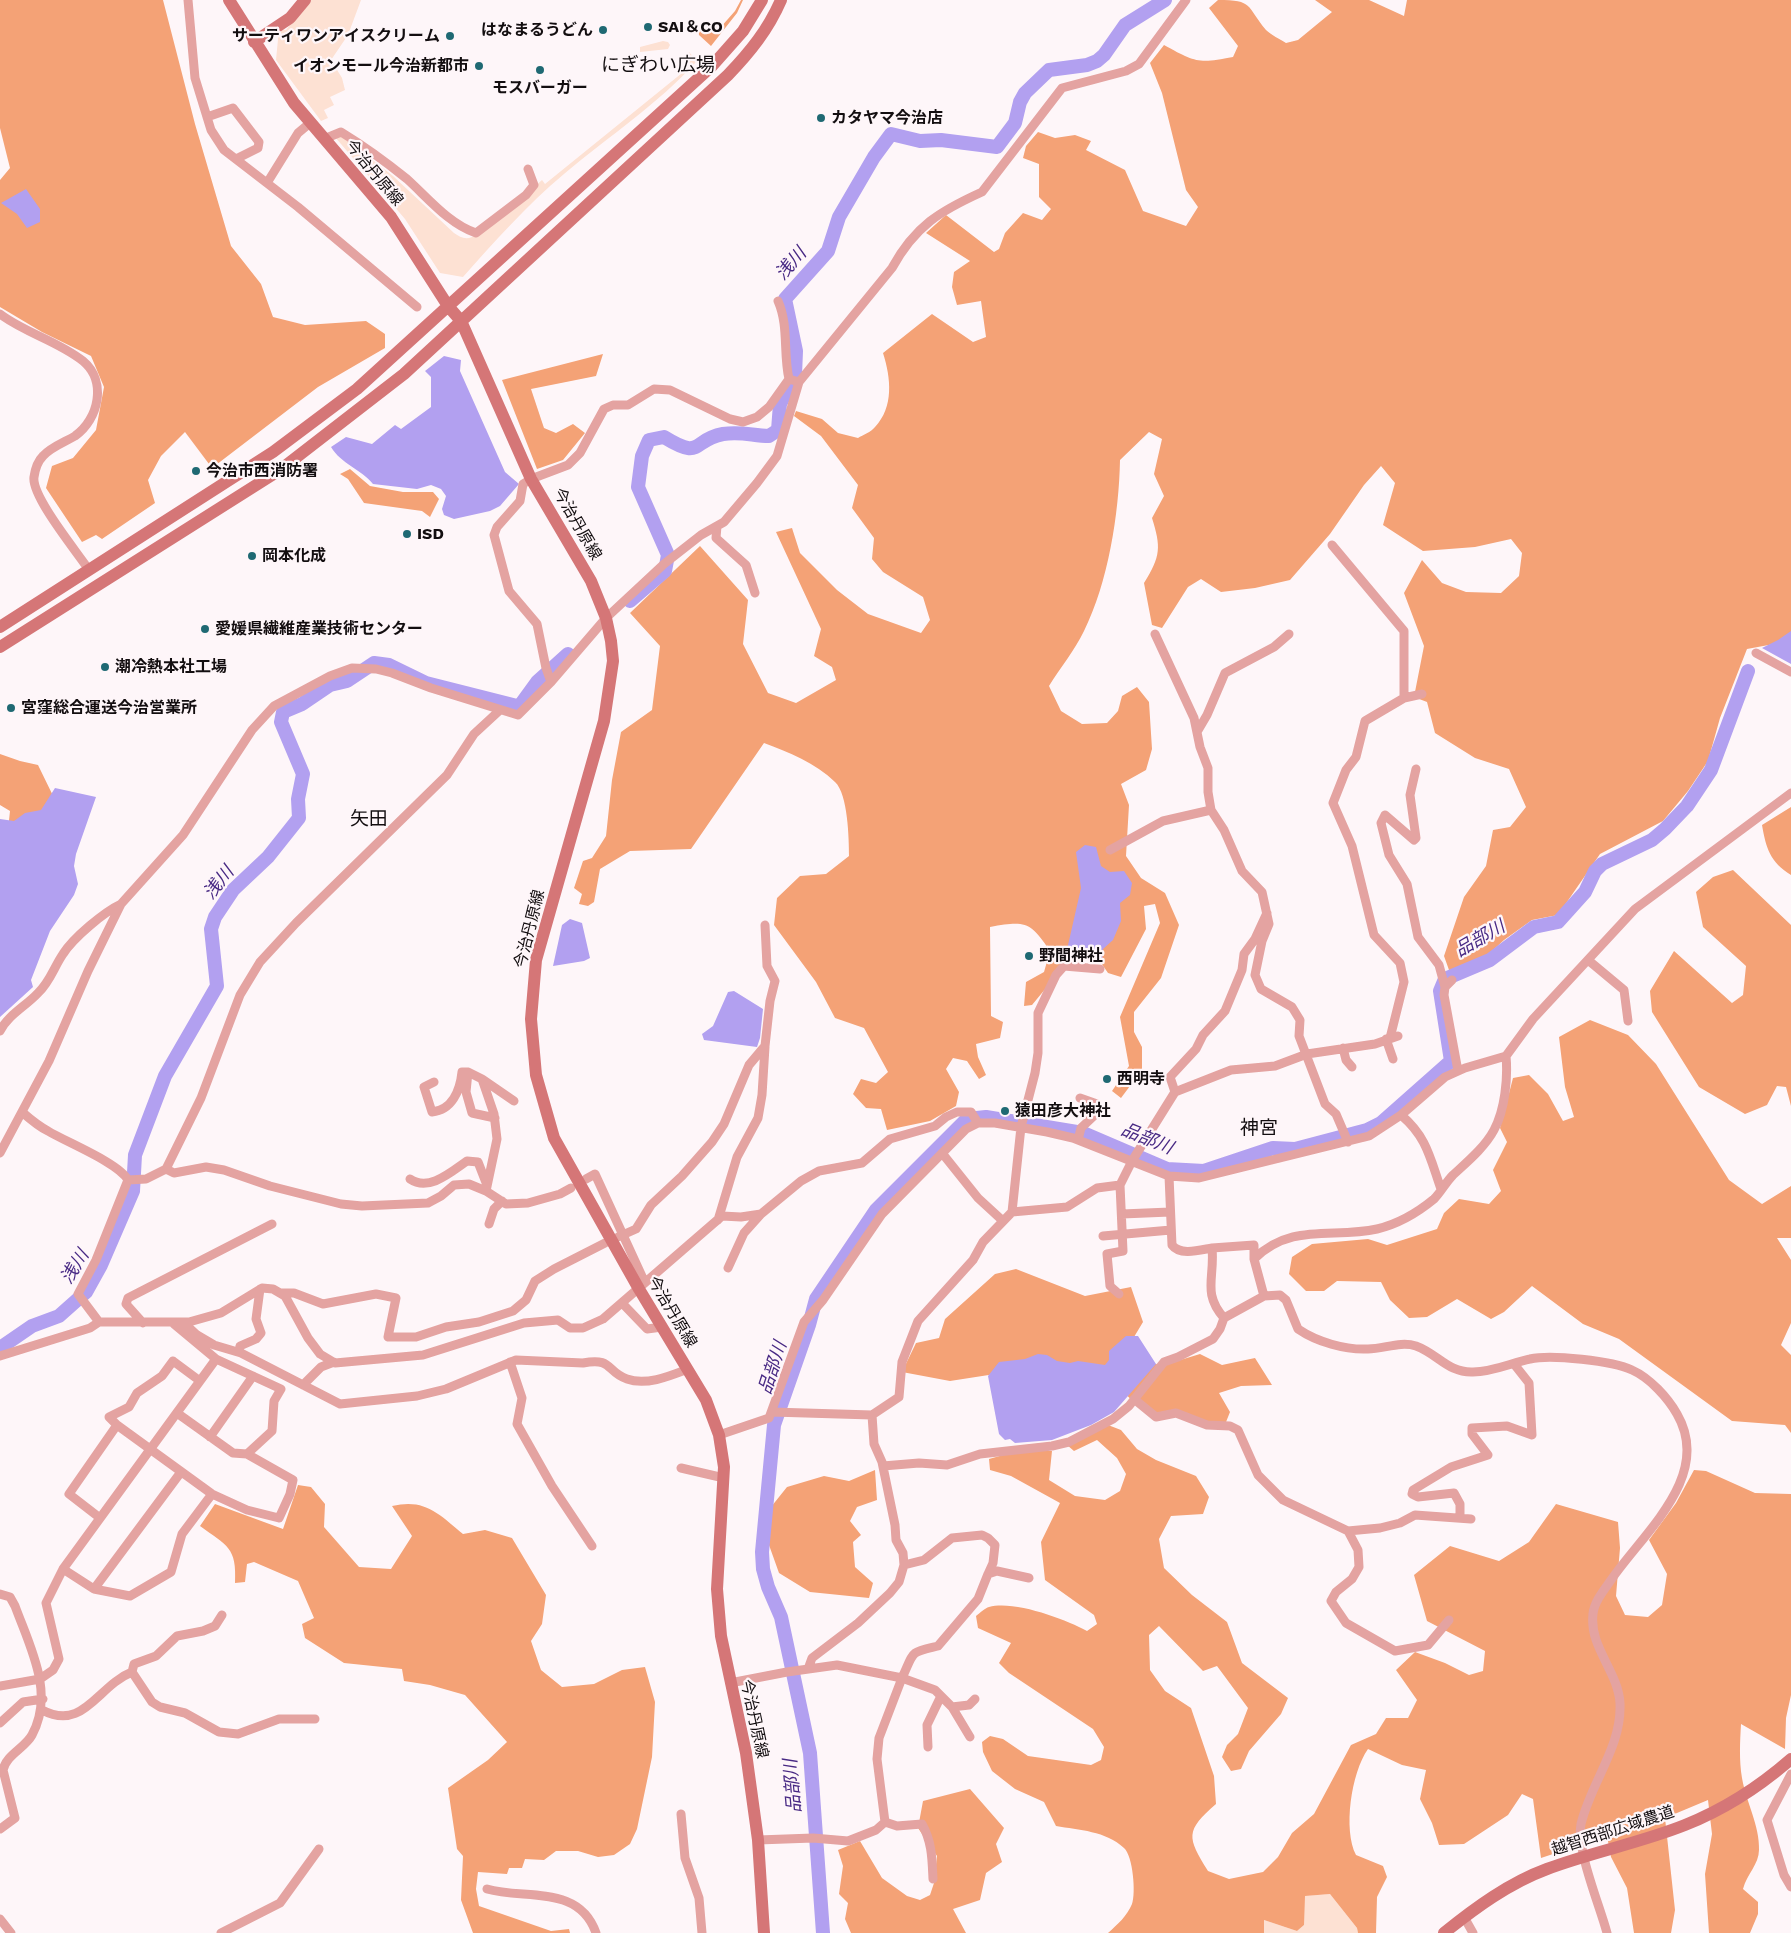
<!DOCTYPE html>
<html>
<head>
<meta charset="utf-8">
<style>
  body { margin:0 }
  canvas { display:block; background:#fef6f9 }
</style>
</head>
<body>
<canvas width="1791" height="1933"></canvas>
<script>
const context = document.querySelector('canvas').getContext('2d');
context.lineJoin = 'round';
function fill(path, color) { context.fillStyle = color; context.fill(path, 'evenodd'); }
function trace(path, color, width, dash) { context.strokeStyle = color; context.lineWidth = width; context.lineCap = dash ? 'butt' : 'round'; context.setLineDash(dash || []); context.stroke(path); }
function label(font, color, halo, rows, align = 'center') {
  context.font = font + ' "Work Sans","Noto Sans JP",sans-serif'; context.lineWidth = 4.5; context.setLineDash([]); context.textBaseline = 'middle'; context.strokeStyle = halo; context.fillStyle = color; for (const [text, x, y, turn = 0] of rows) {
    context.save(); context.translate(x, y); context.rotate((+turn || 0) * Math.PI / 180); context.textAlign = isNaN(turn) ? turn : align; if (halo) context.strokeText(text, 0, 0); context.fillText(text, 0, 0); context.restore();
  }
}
fill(new Path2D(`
  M310,0h51l-13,35 -17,25 11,18 3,12 -15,7 4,8 -10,5 4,8 -7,3 -45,-61 3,-31 7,1z
  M663,41l5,1 2,3 -2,4 -28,3v-5z
  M689,52l8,9c-40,44 -88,75 -133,113 -37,31 -69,67 -101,103l-23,-4 -35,-54 -70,-82 7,-1 51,40 61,57c6,4 11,7 18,4 19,-7 55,-43 70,-57l3,4 137,-111z
  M1330,1894l27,34 1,5h-94v-13l33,11 7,-6v-29z`), '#fde1d3');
fill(new Path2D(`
  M0,0h163l32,124 36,122 30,38 12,33 32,8 61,-4 19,13v14l-67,39 -106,81 -27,-36 -24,24 -13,24 7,23 -53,36 -6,-4 -14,7 -36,-54 6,-22 21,-8 23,-28 8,-43 -13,-31 -49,-24 -42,-25v-127l10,-12 -10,-40z
  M741,0h2l-6,13 -26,33 -12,-11 -1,-6 9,5 5,-10 8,4 15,-17z
  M1218,0c36,0 28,6 48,30 5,5 14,9 20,13l12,-3 34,-28 -17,-12h54l35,16 3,-16h384v636l-17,8 -27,5 -27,69 -12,43 -20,30 -25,30 -63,33 -42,61 -26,5 -28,20 -14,13 -26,13 -7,9 -8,-5 -5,-14 20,-59 22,-31 7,-36 17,-3 16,-20 -17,-38 -34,-11 -40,-25 -8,-31 -13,-5 10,-51 -20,-53 18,-33 20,23 24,9 35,1 18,-17 3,-23 -11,-14 -36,8 -52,4 -40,-26 12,-42 -14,-17 -17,19 -34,49 -40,46 -35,8 -34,4 -20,-13 -13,8 -26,41 -10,-3 -8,-42c17,-27 17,-36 8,-65l12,-22 -10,-22 8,-35 -13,-7 -29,28c-1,54 -12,123 -36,171 -9,19 -24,37 -35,55l12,25 21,13 25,-1 11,-12 4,-15 15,-9 12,15 3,47 -6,21 -25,14 8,21 -3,51 15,22 24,15 14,32 -18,53 -27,34v20l8,15v23l-21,28 -9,-7 17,-25 -9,-49 40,-94 -5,-19 -11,2 2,23 -25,48 -13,-4 -13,-19 -18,-18 -31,52 -14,17 -8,1 2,-24 18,-10 6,-21c-20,-30 -25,-30 -60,-24l1,89 12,6 -3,16 -24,6 2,13 8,18 -7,4 -12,-18 -14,-3 -7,11 13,23 -3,14 -26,15 -43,9 -6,-21 -15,-1 -13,-14 8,-15 15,4 12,-11 -24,-44 -29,-10 -19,-36 -42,-57 3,-27 23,-22 26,-2 23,-18c0,-17 -1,-62 -14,-74 -19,-19 -47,-30 -71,-39l-73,106 -61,2 -30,18 -6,33 -6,4 -9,-2 3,-10 -8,-6 9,-27 9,-3 14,-22 6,-56 9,-48 31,-22 8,-64 -30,-33 70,-67 48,54 -5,44 25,49 28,10 40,-23 -4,-13 -18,-11 7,-27 -45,-97 16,-4 8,25 37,37 31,24 53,19 9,-13 -7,-23 -40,-25 -11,-13 2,-21 -22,-30 6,-23 -37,-49 -27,-20 2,-5 26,8 16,14 20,5c5,-3 13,-6 17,-11 19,-20 16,-49 8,-74l49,-39 41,28 13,-5 -5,-36 -24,4 -5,-18 2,-15 16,-11 -44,-28 20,-18 48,37 5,-3 6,-16 18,-20 19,7 9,-11 -12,-12v-33l-16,-6 3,-12 12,-14 17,6 20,-3 16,6 -5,9 39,20 18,41 43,15 12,-19 -12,-17 -24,-97 -12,-30 14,-18c31,17 34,19 69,12l5,-11 -29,-38z
  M603,354l-7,22 -65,13 13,39 12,5 17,-9 12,9 -22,27 -26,9 -35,-89z
  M350,469l20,17 33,6h30l6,7 -9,18 -8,-6 -58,-8 -16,-24 -8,-5z
  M0,754l20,7 18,4 20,41 -58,34 8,-10 2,-19 -10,-6z
  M1791,807v68c-21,-13 -25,-27 -29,-50z
  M1733,870l58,55v181l-5,-19 -9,-1 -10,19 -22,9 -46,-27 -47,-75 -2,-21 24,-40 58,52 11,-8 3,-29 -43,-39 -7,-35 17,-15z
  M1590,1020l38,15 28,29 73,116 33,24 29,-18v52h-14l14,22v63l-10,22 10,10v78l-6,-8 -53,-4 -113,-82 -36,-15 -51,-38 -28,26 -13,7 -34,-20 -30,18 -18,1 -19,-18 -9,-18 -44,-1 -13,10h-18l-17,-17 3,-17 20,-13 56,-5 19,6 50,-16 7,-16 15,-14 30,5 12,-13 -8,-21 14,-28 -7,-14 13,-50 16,-3 19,19 15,27 11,-4 -9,-30 -6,-50z
  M1016,1269l69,27 46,-9 12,35 -12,20 16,21 17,2 36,-11 22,11 33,-7 17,27 -31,1 -22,7 11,19 -4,10 -22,1 -29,-13 -26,6 -28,-26 -113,-18 -58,9 -48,-9 14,-29 23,-5 6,-19 50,-45z
  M1108,1425l13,5 16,19 19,11 40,16 13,21 -6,17 -32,2 -12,23 5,29 28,27 35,27 15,41 46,35 -7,16 -32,37 -8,18 -10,2 -9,-14 5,-12 11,-11 10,-26 -31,-42 -14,5 -44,-45 -10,9 1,35 15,21 26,17 23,68 2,28c-31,27 -29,33 -8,67l21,8 34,-7 15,-15 14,-24 22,-19 37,-69 25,-11 10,-16h22l9,-18 -21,-30 19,-18 30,11 24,12 14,-4 2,-20 -58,-30 -13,-46 36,-29 49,15 30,-19 27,-38 62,18 2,26 -4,48 9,19 23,2 14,-12 5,-31 -18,-34 27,-37 18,-33 12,1 49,22 36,1v201l-5,23 -1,31 -44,-25c-1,18 -2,36 1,54 4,24 18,48 17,72 0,14 -12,24 -16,39l15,13v12l-8,19h-41l-4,-59 7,-40 -4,-34 -43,18 10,92 -4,23h-37l-7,-45 -16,-31 -4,-21 -66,22 -8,-59 -11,-5 -14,21 -44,29 -25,1 -7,-22 -12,-24 6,-29 -24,-5 -34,-16c-17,24 -25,81 -12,106l27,11 4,11 -10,20 -1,36h-18l-1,-5 -27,-34 -25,2 -1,29 -7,6 -33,-11v13h-156c10,-9 19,-17 24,-29 4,-11 1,-48 -8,-56 -18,-17 -45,-18 -68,-22l-12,-24 -29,-13 -23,-18 -9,-19 -1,-10 8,-6 13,3 25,17 63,9 10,-5 3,-13 -11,-18 -84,-56 -10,-10 12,-20 -33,-15 -2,-12c4,-3 9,-8 13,-9 25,-7 76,12 98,24l10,-7 -3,-9 -49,-35 -4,-38 19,-39 -49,-27 -21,-6 -1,-11 32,-9 31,1 -3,29 26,16 30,4 15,-9 6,-17 -9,-16 -20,-18 -23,11 -7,-6z
  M875,1470l2,30 -20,7 -7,14 11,14 -8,7 2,25 18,16 -4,15 -59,-6 -31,-19 -10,-28 2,-38 16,-20 37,-11 25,5z
  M298,1485l13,2 14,17 -1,23 35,40 32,2 21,-33 -20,-30c33,-8 47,8 71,28l22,-4 27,8 34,57 -4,29 -11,17 10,29 21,17 32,-3 28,-14 23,-3 10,35 -3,55 -15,72 -7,15 -16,11 -16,2 -20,-6h-22l-12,9 -19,-1 -3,9h-13l-2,6 -29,-2 -2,17 3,17 72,25 18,-2 1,4h-97l-12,-33 2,-44 -6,-7 -9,-61 40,-28 19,-18 -42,-47 -35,-10 -26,-4 -2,-12 -58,-6 -39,-25 -3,-14 12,-6 -16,-37 -44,-19 -7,2 -2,18 -10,1c2,-36 -8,-37 -35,-57l15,-22 68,25z
  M970,1789l34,39 -8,16 6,18 -16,11 -6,27 -27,9 13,24h-115l-6,-14 3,-16 -9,-9 4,-28 -5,-16 22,-9 22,37 25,18 13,4 10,-5 4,-12 3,-27 -19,-28 5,-27z`), '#f4a276');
fill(new Path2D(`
  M26,189l14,20v13l-13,6 -10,-14 -16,-11z
  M444,356l17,4 -1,11 45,101 14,12 -19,22 -10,5 -36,8 -10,-4 -2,-6 4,-13 -5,-7 -10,-4 -14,4 -44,-5c-12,-15 -32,-20 -42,-37l15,-10 26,7 23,-19 6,4 30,-22v-30l-6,-6z
  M1791,631v33l-29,-16 16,-8z
  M55,788l41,9 -20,57 -2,12 4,18 -4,11 -24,36 -19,49 2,7 -33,30v-198l14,2 11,-8 16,-3z
  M1085,845l11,2 5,19 9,6 14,-1 8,12 -2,12 -10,8 1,18 -8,19 -10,9 -1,13 -36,-8 15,-66 -5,-36z
  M570,919l12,4 8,35 -6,3 -31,5 9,-41z
  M734,991l29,18 -3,29 -3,9 -53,-7 -2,-6 11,-8 15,-34z
  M1126,1336h12l18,28 -42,48 -23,13 -39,15 -37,3 -5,-4 -5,1 -6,-6 -11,-58 11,-14 26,-3 13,-5 9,1 10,6 13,2 8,-2 27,4 4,-5v-9z`), '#b2a0f0');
trace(new Path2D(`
  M630,601l35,-30 3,-16 -30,-68 4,-31 7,-16 15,-3c39,24 27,3 59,-3 19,-3 30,2 46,2l9,-6 2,-26 15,-29 1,-24 -11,-52 43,-48 11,-34 35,-60 17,-23 29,7 21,-1 56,7 18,-24 5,-21 5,-9 24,-23 38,-5 10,-4 7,-6 21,-30 40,-25
  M0,1348l32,-22 27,-10 27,-24 15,-27 32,-74 2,-36 30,-79 52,-90 -6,-57 4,-12 18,-27 35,-33 31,-39 -1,-19 5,-25 -22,-52 2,-10 19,-8 28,-19 17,-4 27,-18 15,2 37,18 91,23 4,-2 16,-22 31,-28
  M823,1933l-13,-180 -29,-136 -13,-30 -5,-18 -1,-17 12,-127 35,-100 7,-26 60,-89 91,-91 19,-2 97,16 84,36 37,2 69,-23 22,1 72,-19 14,-7 70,-62 -11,-70 5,-12 45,-19 44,-33 24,-5 27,-30 10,-21 7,-7 50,-24 13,-11 22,-23 24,-36 37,-99`), '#b2a0f0', 14);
trace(new Path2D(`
  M188,0l7,78 16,52 13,20 74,57 119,100
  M207,117l26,-9 26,34 -1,6 -22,11
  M324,139l17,-7c23,14 45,30 66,47 21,19 42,45 69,54l50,-38 8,-10 -6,-16
  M267,183l31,-50 12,-10
  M778,301c11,25 5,52 11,78
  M0,314c25,19 58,27 83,47 24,20 16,58 -8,75 -10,6 -24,11 -32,20 -5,5 -8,14 -9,21 -3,19 43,75 55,93
  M717,526l-1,12 30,27 9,28
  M1332,545l72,86v67l-39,23 -9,36 -10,13 -13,33 19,43 22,89 26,28 4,19 -14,56
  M1155,634l39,84 6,29 8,21v24l3,18 13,20 18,41 20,21 7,32 -7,17 -7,34 6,14 31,18 8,13 -1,16 26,68 11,10 12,28
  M1756,653l35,19
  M551,682l-5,-14 -9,-44 -28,-33 -15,-56 3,-8 23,-26 3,-17 8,-5 37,-14 12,-12 24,-44 9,-4h15l26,-16 16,1 60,29 13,3 14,-5 12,-10 20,-28 10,3
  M1404,698l18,-4
  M1197,732l10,-17 18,-42 49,-26 15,-13
  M1416,769l-6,26 6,43 -2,2 -29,-25 -4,8 8,32 18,29 11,53 21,28 6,22
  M1110,850l53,-29 48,-11
  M1588,960l36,30 4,31
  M1452,980l-7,7 -1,8 14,76
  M0,1031c8,-16 26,-25 38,-38 12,-11 16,-26 25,-39 10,-16 41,-42 58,-50
  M1386,1039l7,20
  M1343,1048l3,12 6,7
  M468,1072l-2,20 6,21 23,5
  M482,1079l32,22
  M434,1082l-10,5 8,25c20,-2 28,-21 30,-40h6l14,7 12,35 3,25 -11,52
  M1175,1092l-5,-15 26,-28 7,-14 22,-24 17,-41 2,-16 11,-15 12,-26
  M22,1112c8,7 16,14 26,19 18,11 71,32 80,49l-32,80 -18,34 21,28
  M1401,1115c26,22 29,43 40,74
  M1078,1140l3,-12 18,-17 -2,-7 -17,-6
  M0,1153l49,-92 39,-90 33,-67 62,-69 69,-105 22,-24 56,-30 22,-8 24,1 16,4 39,15 87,27 33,-33 55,-64 58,-54 37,-29 23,-13 33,-39 20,-27 22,-74 93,-114c23,-42 48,-57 90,-76l80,-104 64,-17 13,-7 47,-64
  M942,1153l36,45 25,23
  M166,1169l8,4 32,-6 18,3 46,16 71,18 21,2 66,-3 13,-7 13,-11 15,-1 17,7 20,13 22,-1 32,-9 11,-6
  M1169,1176l3,69c8,11 28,5 40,3 3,30 -10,45 12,70
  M410,1179c19,13 41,-7 57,-18l11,1 9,23
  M586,1179l9,-5 50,109
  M128,1180l18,-1 20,-10 35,-71 39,-103 20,-33 36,-39 151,-148 27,-41 26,-24
  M1012,1212l55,-5 30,-19 23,-3
  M1122,1214l48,-2
  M718,1220l19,-63 21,-39 4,-23 3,-48
  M489,1224l5,-15 8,-8
  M1103,1236l68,-6
  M618,1237l18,-8 15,-24 31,-29 30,-34 12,-18 25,-59 16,-19 5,-45 5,-20 -8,-15 -2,-41
  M1212,1248l42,-3v14
  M728,1268l16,-35 17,-19
  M280,1293h14l29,11 53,-10 20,4 -8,39h28l30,-10 33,-5 34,-11 13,-11 9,-19 19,-12 51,-26
  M1119,1294l-9,-8 -3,-32 16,-3 -3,-66 12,-24 43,-69 56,-22 44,-4 32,-12 68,-10 23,-8
  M1264,1296l-10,-37c38,-37 79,-20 123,-30 21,-5 40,-16 57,-30 7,-7 12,-17 19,-24 14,-13 32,-28 41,-45 11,-20 14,-52 12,-74
  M622,1303l25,26 15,-2
  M143,1323l-17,-19 2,-6 144,-74
  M184,1323l13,12 17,10 27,8 99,51 77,-8 29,-7 70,-29 67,3c30,-6 23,9 44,16 19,7 43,-3 61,-10
  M174,1324l42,35 65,30 -7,12 -2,30 -25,23
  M239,1352l1,-6 16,-7 5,-6 -5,-14 4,-30
  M0,1356l90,-28 9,-6h90l32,-9 41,-25 11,1 12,7 23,42 12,16 15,9 88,-8 101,-32 34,-3 12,8h13l20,-9 119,-103 19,1 20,-3 40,-33 18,-10 43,-8 28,-24 45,-13 11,-9 11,-5h14l7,11
  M510,1362l12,36 -5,26 35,62 40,60
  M303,1385l18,-18 13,-5
  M1134,1399l22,18 20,-4 31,12 23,1 8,4 20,45 25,25 65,31 10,19 1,17 -7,12 -16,13 -5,9 15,22 49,28 33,-6 21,-25
  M772,1412l100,3 27,-18 3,-35 16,-41 55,-61 10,-18 29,-30 9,-85 14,-54 3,-20v-40l18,-38 8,-9 36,3
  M117,1425l-8,-8 20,-10 8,-14 25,-17 11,-15 27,20
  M719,1435l50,-17 35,-96 19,-22 59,-86 84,-85 12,-6h17l52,9 26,6 96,38 30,2 170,-42 32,-21 44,-38 20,-9 41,-12 27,-37 102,-110 156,-116
  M210,1437l43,-61
  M883,1466l36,-3 28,2 33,-11 72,-8 17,-4 44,-23 16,-13 35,-44 14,-5 35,-18 7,-10 4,-11 40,-22 16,-1 6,5 12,29c19,13 47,21 70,20 16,0 32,-8 48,-3 22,8 32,27 57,26 20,0 38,-9 57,-13 21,-5 83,2 102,11 18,8 36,28 45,44 36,62 -33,118 -66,166 -7,10 -17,22 -18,34 -4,33 25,57 27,89 2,44 -29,79 -39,121 -5,26 19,82 26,109
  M681,1468l43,10
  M181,1472l-87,117 36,7 41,-24 11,-38 30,-40
  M100,1518l-31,-24 48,-69 95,69 35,16 32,8 11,-24 3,-14 -46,-26 -14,-1 -56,-40
  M1460,1518v-14l-6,-11 -36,4 -6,-3 1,-4 38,-23 37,-12 -16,-21v-6l35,-2 25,9 -3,-52 -15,-19
  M1348,1531l32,-3 20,-5 15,-8 56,4
  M904,1565l20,-5 28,-22 30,-3 6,3 7,7 -2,18 -5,11
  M63,1569l31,20
  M0,1594l10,3 5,9c15,41 40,87 17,129 -7,13 -26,20 -29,35l12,48 -15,11
  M808,1669l4,-11 46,-35 32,-30 9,-11 5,-17 -1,-12 -7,-13 -1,-15 -13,-63 -8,-18 -2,-29
  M132,1672l20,30 8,5 25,6 34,19 19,2 41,-15h36
  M730,1683l57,-11 50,-7 65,13 -23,60 -2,21 8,63 -9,8 -28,11 -35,-3 -55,2
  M0,1686l40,-7 13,-9 6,-11 -13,-56 17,-34 153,-210
  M975,1699l-6,6 -17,2 -17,-17 -33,-12c13,-28 7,-25 36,-32l40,-47 10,-25 9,-3 32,7
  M952,1707l18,30
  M42,1710c42,22 55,-24 90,-38l2,-8 22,-8 21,-20 26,-5 12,-5 7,-11
  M0,1723l23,-21 20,-3
  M928,1747l-1,-22 14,-29
  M1791,1774l-24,46 17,55 7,12
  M681,1814l4,44 14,40 3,35
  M885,1822l12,4 25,-2c10,18 10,34 11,55
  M487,1889c38,11 92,-5 109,44
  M1464,1917l9,16
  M0,1919l11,14
  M221,1933l59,-30 39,-54`), '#e4a3a1', 9);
trace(new Path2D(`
  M229,0l65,103 97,114 57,89 13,15 70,158 60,102 15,37 5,23 2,20 -9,60 -68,239 -5,59 5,56 18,63 85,151 67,111 13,35 5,32 -7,122 4,47 25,117 12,87 6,93
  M254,42l36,-24 15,-18
  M0,627l273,-175 84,-63 355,-323 31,-35 19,-31
  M0,647l280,-177 124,-96 324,-299c22,-23 40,-45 53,-75
  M1444,1933c31,-25 65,-50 103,-64 45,-17 93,-26 138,-44 40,-16 74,-38 106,-66`), '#d57677', 12);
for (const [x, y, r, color] of [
  [648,27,5,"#1f6973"],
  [603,30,5,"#1f6973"],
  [450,36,5,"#1f6973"],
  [479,66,5,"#1f6973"],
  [540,70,5,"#1f6973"],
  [821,118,5,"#1f6973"],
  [196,471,5,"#1f6973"],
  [407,534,5,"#1f6973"],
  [252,556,5,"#1f6973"],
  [205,629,5,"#1f6973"],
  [105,667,5,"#1f6973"],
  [11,708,5,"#1f6973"],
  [1029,956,5,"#1f6973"],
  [1107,1079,5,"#1f6973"],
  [1005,1111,5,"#1f6973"]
]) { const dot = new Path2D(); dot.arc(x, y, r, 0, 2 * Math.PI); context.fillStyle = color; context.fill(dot); trace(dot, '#fef6f9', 2); }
label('bold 16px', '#130e10', '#fef6f9', [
  ["SAI＆CO",658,27],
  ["はなまるうどん",593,30,"right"],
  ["サーティワンアイスクリーム",440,36,"right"],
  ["イオンモール今治新都市",469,66,"right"],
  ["モスバーガー",540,88,"center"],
  ["カタヤマ今治店",831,118],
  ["今治市西消防署",206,471],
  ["ISD",417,534],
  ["岡本化成",262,556],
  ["愛媛県繊維産業技術センター",215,629],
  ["潮冷熱本社工場",115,667],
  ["宮窪総合運送今治営業所",21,708],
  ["野間神社",1039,956],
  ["西明寺",1117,1079],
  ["猿田彦大神社",1015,1111]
], 'left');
label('16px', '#130e10', '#fef6f9', [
  ["今治丹原線",374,173,50],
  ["今治丹原線",577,524,60],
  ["今治丹原線",530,929,-76],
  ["今治丹原線",672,1312,59],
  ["今治丹原線",754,1719,78],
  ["越智西部広域農道",1613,1831,-18]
]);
label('italic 18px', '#482984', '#fef6f9', [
  ["浅川",791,264,-49],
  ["浅川",219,883,-51],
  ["品部川",1480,939,-30],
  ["品部川",1147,1139,22],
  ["浅川",75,1267,-58],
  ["品部川",773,1368,-72],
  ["品部川",793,1786,-95]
]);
label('19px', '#130e10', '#fef6f9', [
  ["にぎわい広場",658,65],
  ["矢田",369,819],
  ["神宮",1259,1128]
]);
</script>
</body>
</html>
